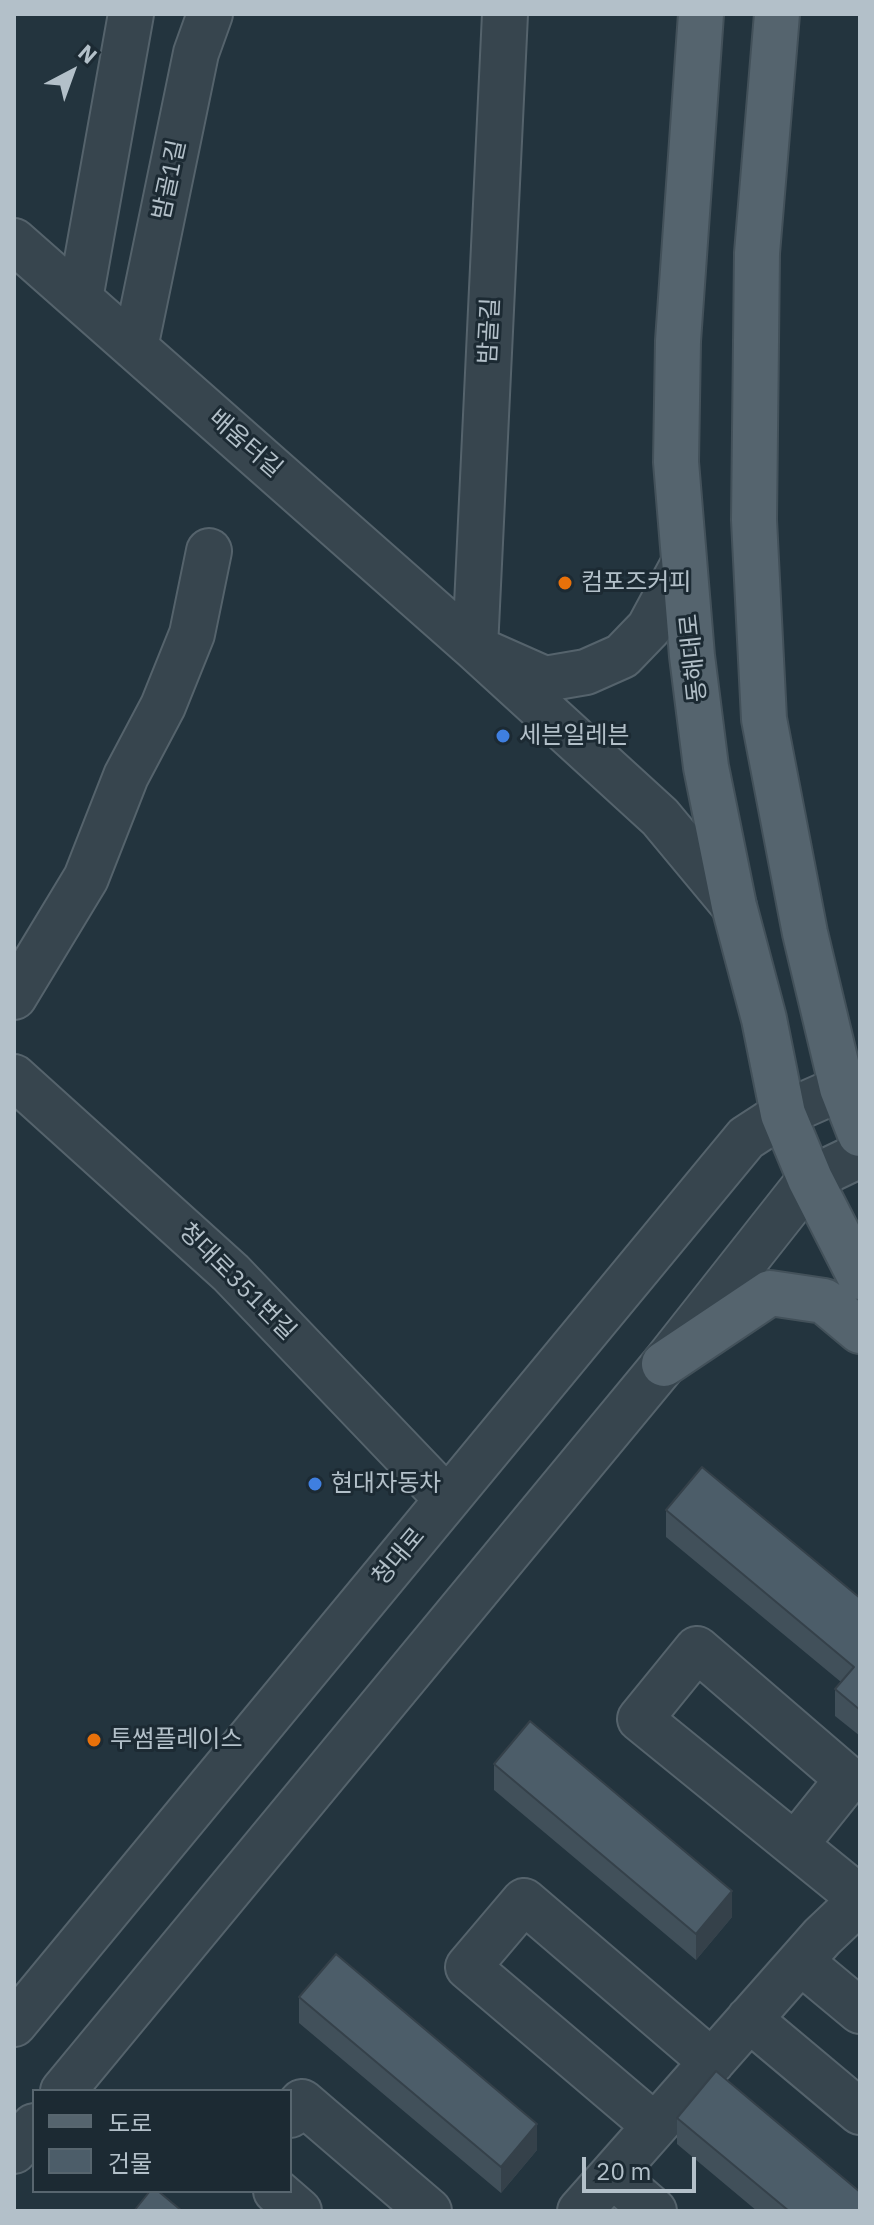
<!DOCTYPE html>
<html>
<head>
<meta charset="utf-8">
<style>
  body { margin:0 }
  #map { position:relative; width:874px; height:2225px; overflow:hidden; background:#23343e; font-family:"IBM Plex Sans","Noto Sans KR",sans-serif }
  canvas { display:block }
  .frame { position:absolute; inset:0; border:16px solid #b3c0c9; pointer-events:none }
  .legend { position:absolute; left:32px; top:2089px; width:260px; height:104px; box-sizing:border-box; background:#1c2a33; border:2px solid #58666f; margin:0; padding:10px 14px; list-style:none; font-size:24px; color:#b3c0c9 }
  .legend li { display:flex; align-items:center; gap:16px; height:40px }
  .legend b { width:40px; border:2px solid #58666f }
  .north { position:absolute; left:32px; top:32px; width:80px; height:80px; -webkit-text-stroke:6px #1c2a33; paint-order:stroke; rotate:41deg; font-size:22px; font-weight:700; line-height:32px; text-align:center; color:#b3c0c9 }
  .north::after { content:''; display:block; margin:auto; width:28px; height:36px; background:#b3c0c9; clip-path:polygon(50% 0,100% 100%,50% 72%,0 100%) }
  .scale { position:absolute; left:582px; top:2157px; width:114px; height:36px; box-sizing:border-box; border:4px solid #b3c0c9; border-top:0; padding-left:10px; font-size:24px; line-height:28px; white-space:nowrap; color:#b3c0c9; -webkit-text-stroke:6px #1c2a33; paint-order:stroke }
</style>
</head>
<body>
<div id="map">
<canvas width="874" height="2225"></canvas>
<div class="frame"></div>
<ul class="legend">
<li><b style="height:10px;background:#55646e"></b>도로</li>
<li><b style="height:22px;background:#4c5d69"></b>건물</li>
</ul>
<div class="north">N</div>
<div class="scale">20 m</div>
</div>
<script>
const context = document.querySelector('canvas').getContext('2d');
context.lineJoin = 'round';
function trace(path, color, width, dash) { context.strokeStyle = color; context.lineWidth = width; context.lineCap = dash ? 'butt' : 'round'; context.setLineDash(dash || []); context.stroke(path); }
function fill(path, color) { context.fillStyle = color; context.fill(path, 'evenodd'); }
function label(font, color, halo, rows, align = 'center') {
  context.font = font + ' "IBM Plex Sans","Noto Sans KR",sans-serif'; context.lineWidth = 6; context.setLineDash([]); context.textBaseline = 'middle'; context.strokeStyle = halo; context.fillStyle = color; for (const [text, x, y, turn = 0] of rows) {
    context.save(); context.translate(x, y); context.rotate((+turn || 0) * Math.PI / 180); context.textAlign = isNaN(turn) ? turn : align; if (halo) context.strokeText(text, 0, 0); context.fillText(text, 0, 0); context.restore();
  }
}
const minor = new Path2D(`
  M14,241l461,407
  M80,299l51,-285
  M135,348l61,-295 14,-39
  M684,563l-35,65 -27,28 -36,16 -41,7 -70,-31 185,169 74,89
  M475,648l30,-634
  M14,997l72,-119 40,-102 37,-70 29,-72 17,-83
  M14,1077l217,196 216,226
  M795,1845l53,-66 -151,-130 -57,70 220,179
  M801,1962l59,49
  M749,2019l111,93
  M14,2024l732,-886 37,-24 59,-26
  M63,2091l601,-727 146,-185 50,-24
  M290,2115l12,-13 127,109
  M655,2126l-187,-159 56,-66 188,161
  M14,2151l20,-25
  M612,2175l42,36
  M276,2191l23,20
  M580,2211l242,-274 38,-36`);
const major = new Path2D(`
  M701,14l-23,327 -2,121 16,194 14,111 28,139 30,113 19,95 27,65 50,98
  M777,14l-20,239 -3,267 10,199 41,214 37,155 18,46
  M664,1364l106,-71 54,8 36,30`);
trace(minor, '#55636c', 48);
trace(major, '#43515a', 48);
trace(minor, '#37454e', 44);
trace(major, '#55646e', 44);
fill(new Path2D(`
  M666,1510l194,88v138l-25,-20v-27l6,-7 -175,-145z
  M494,1764l238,153 -36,43 -202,-170z
  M299,1997l238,153 -36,43 -202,-170z
  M677,2118l183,93h-103l-80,-67z`), '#41505a');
fill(new Path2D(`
  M732,1891v26l-36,43v-26z
  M537,2124v26l-36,43v-26z`), '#35414a');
const building = new Path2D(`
  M702,1467l158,131v112l-25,-21 19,-22 -188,-157z
  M530,1721l202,170 -36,43 -202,-170z
  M336,1954l201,170 -36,43 -202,-170z
  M716,2071l144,121v19h-71l-112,-93z
  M150,2191h8l24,20h-48z`);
fill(building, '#4c5d69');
trace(building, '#35414a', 2);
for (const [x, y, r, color] of [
  [565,583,8,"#e8710a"],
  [503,736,8,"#3f7fe0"],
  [315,1484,8,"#3f7fe0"],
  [94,1740,8,"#e8710a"]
]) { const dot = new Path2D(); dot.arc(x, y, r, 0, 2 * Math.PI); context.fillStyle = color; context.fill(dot); trace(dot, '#1c2a33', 3); }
label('24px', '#b3c0c9', '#1c2a33', [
  ["밤골1길",170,180,-78],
  ["밤골길",490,331,-87],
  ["배움터길",245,444,41],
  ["동해대로",694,658,-96],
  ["청대로351번길",237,1282,45],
  ["청대로",399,1557,-50]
]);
label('24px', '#b3c0c9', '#1c2a33', [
  ["컴포즈커피",581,583],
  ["세븐일레븐",519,736],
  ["현대자동차",331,1484],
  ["투썸플레이스",110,1740]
], 'left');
</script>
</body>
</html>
